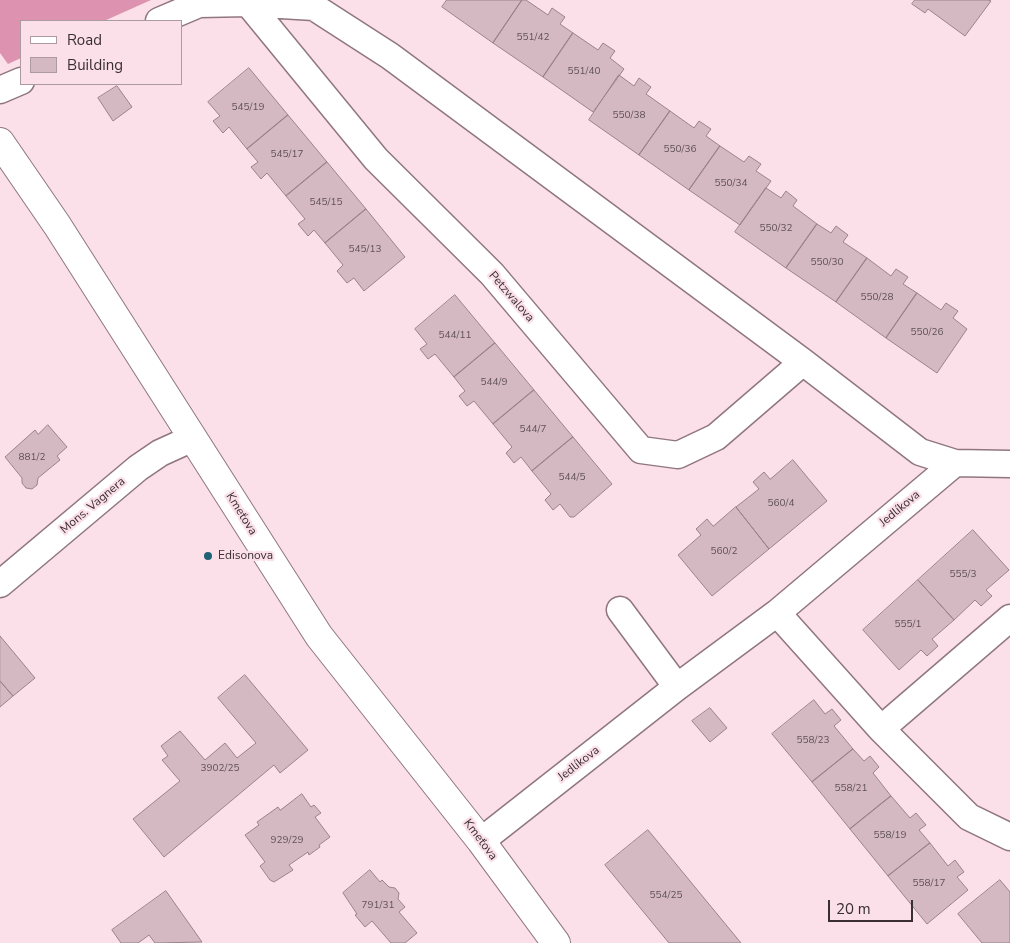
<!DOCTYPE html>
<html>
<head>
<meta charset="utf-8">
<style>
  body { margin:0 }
  #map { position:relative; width:1010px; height:943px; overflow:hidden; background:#fbdfe9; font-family:"Nunito Sans",sans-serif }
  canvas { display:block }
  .legend { position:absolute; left:20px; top:20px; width:162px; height:65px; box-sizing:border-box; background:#fbdfe9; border:1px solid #ad99a0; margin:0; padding:6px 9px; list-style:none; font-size:15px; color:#392f32 }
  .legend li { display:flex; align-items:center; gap:10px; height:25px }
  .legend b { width:25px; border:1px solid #ad99a0 }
  .scale { position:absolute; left:828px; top:900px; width:85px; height:22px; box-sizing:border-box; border:2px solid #392f32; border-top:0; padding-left:6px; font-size:15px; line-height:18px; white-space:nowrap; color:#392f32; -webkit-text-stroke:4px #fbdfe9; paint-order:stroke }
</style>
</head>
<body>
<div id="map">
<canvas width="1010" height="943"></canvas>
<ul class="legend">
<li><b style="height:6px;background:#fff"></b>Road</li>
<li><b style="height:14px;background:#d4b9c2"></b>Building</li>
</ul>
<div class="scale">20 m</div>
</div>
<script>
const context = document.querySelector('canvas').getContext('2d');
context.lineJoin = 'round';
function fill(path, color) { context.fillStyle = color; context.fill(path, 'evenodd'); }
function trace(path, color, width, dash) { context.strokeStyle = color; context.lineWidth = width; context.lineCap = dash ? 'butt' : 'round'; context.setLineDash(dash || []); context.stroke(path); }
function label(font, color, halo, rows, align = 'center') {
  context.font = font + ' "Nunito Sans",sans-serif'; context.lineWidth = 4.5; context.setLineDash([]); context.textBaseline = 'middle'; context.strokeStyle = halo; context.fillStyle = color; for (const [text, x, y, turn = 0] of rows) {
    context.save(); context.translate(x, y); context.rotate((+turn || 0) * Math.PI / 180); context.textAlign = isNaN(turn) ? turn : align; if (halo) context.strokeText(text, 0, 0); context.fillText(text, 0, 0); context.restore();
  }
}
fill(new Path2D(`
  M0,0h151l-47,21h-83v37l-13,6 -8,-11z`), '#dd92af');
const building = new Path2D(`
  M447,0h75l-29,43 -51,-36z
  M522,0h4l22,15 4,-7 13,9 -5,7 13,9 -30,44 -50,-34z
  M915,0h73l3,1 -26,35 -37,-27 -3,4 -13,-9z
  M573,33l25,17 5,-7 12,8 -5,7 14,11 -31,43 -50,-35z
  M249,68l39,47 -41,34 -18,-22 -6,6 -10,-12 7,-5 -12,-14z
  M619,75l15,11 5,-8 12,9 -5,7 24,17 -31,44 -50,-35z
  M117,86l15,21 -19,14 -15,-23z
  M670,111l24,17 5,-7 12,8 -5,7 14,10 -31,44 -50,-35z
  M288,115l39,47 -41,34 -19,-23 -6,6 -10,-12 7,-5 -11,-13z
  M720,146l24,16 5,-6 12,8 -5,7 15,10 -31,44 -51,-35z
  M327,162l39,47 -41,34 -11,-13 -6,6 -10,-12 7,-5 -19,-23z
  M766,188l15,10 5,-7 11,9 -4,6 24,18 -31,44 -51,-36z
  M366,209l39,48 -41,34 -10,-13 -7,5 -10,-12 6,-6 -18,-22z
  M817,224l14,9 5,-7 12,9 -5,7 24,16 -31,44 -50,-34z
  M867,258l24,18 5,-7 12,8 -5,7 14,9 -31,45 -50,-36z
  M917,293l24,17 5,-7 12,8 -5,7 14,11 -30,44 -51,-35z
  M455,295l40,48 -41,34 -19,-23 -7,5 -8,-10 7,-5 -12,-15z
  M495,343l39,47 -41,34 -19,-23 -7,5 -8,-10 6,-5 -11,-14z
  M534,390l39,47 -41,34 -11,-14 -7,6 -8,-10 6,-6 -19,-23z
  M48,425l19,22 -10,9 3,4 -22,18 -1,7 -5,4 -6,-1 -4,-5v-5l-17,-21 30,-27 3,4z
  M573,437l39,47 -38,33h-4l-10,-13 -7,6 -8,-10 6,-6 -19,-23z
  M793,460l34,41 -58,48 -33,-42 23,-18 -6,-7 11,-10 6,7z
  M736,507l33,42 -57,47 -34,-41 23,-20 -5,-6 11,-10 6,7z
  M973,530l36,40 -23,20 6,6 -11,10 -6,-6 -21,20 -36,-40z
  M918,580l36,40 -22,19 6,7 -11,10 -6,-6 -22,20 -36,-40z
  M0,636l35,42 -22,18 -13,-15z
  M245,675l63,75 -28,23 -6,-8 -110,92 -31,-38 47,-38 -18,-21 6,-4 -7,-10 19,-15 25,29 20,-17 12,15 19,-15 -38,-45z
  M0,681l13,15 -13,11z
  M814,700l11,14 7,-5 9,11 -7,6 19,23 -41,33 -40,-48z
  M710,708l17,20 -17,14 -18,-21z
  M853,749l11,12 6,-5 9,11 -6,6 18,23 -41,33 -38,-47z
  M302,794l9,13 3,-2 7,8 -6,4 15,20 -11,8 1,2 -11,8 -1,-3 -19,13 4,5 -19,12 -4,-2 -10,-14 5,-4 -20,-27 14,-10 -2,-3 21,-15 2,3z
  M891,796l19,22 6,-5 10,12 -7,5 11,13 -42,33 -38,-47z
  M648,830l79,96 14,17h-72l-64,-78z
  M930,843l18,23 7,-6 9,12 -7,5 11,13 -41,34 -39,-48z
  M370,870l10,12 2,-2 7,7 6,1 4,5 -1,6 7,8 -6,5 18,21 -12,10h-14l-19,-22 -7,6 -10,-12 2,-1 -14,-21z
  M1000,880l10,12v51h-28l-24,-29z
  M166,891l36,51 -47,1 -6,-8 -11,8h-17l-9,-13z`);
fill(building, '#d4b9c2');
trace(building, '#9b828a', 1);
const minor = new Path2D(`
  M248,3l128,156 116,115 149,176 37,5 38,-18 87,-75
  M159,21l40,-17 49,-1 66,4 76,49 413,306 117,90 35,11 55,1
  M0,90l21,-9
  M0,584l138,-116 22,-15 33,-15
  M620,610l57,77
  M777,613l104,116 88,88 41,20
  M881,729l129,-111
  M481,841l196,-154 100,-74 178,-150`);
const tertiary = new Path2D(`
  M0,142l57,83 262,411 162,205 75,102`);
trace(minor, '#8f767f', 29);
trace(tertiary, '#8f767f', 30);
trace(minor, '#fff', 26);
trace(tertiary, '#fff', 28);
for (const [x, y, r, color] of [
  [208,556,5,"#1e6275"]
]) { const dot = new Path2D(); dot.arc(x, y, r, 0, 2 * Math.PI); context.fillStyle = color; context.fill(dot); trace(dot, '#fbdfe9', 2); }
label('10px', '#605256', null, [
  ["551/42",533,38],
  ["551/40",584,72],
  ["545/19",248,108],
  ["550/38",629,116],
  ["550/36",680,150],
  ["545/17",287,155],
  ["550/34",731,184],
  ["545/15",326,203],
  ["550/32",776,229],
  ["545/13",365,250],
  ["550/30",827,263],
  ["550/28",877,298],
  ["550/26",927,333],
  ["544/11",455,336],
  ["544/9",494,383],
  ["544/7",533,430],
  ["881/2",32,458],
  ["544/5",572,478],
  ["560/4",781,504],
  ["560/2",724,552],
  ["555/3",963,575],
  ["555/1",908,625],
  ["558/23",813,741],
  ["3902/25",220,769],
  ["558/21",851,789],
  ["558/19",890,836],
  ["929/29",287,841],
  ["558/17",929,884],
  ["554/25",666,896],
  ["791/31",378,906]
]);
label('12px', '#392f32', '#fbdfe9', [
  ["Petzwalova",511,297,49],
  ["Mons. Vagnera",93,506,-40],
  ["Jedlíkova",900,509,-40],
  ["Kmeťova",241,514,58],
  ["Jedlíkova",579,764,-38],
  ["Kmeťova",480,840,53]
]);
label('12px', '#392f32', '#fbdfe9', [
  ["Edisonova",218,556]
], 'left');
</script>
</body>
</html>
